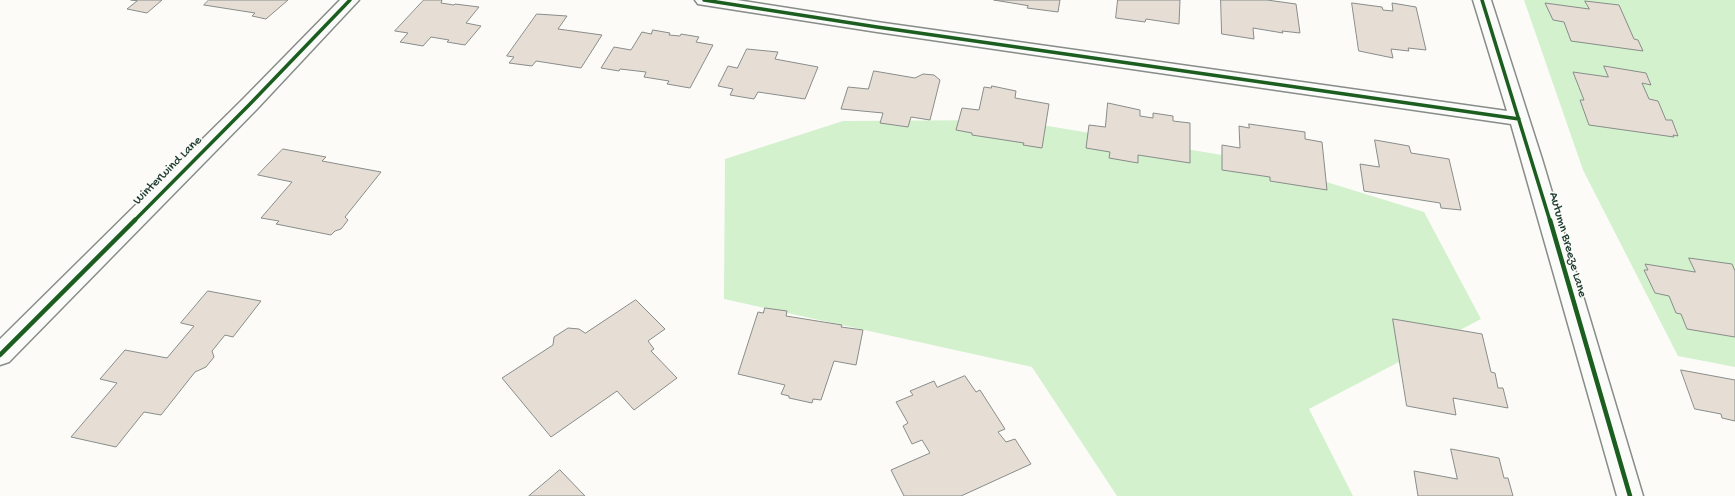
<!DOCTYPE html>
<html>
<head>
<meta charset="utf-8">
<style>
  body { margin:0 }
  canvas { display:block; background:#fcfbf8 }
</style>
</head>
<body>
<canvas width="1735" height="496"></canvas>
<script>
const context = document.querySelector('canvas').getContext('2d');
context.lineJoin = 'round';
function fill(path, color) { context.fillStyle = color; context.fill(path, 'evenodd'); }
function trace(path, color, width, dash) { context.strokeStyle = color; context.lineWidth = width; context.lineCap = dash ? 'butt' : 'round'; context.setLineDash(dash || []); context.stroke(path); }
function label(font, color, halo, rows, align = 'center') {
  context.font = font + ' "Gochi Hand",sans-serif'; context.lineWidth = 3; context.setLineDash([]); context.textBaseline = 'middle'; context.strokeStyle = halo; context.fillStyle = color; for (const [text, x, y, turn = 0] of rows) {
    context.save(); context.translate(x, y); context.rotate((+turn || 0) * Math.PI / 180); context.textAlign = isNaN(turn) ? turn : align; if (halo) context.strokeText(text, 0, 0); context.fillText(text, 0, 0); context.restore();
  }
}
fill(new Path2D(`
  M1524,0h211v367l-57,-11 -95,-186z
  M1012,120l246,41 166,51 57,107 -172,90 44,87h-236l-85,-129 -308,-68 1,-140 118,-38z`), '#d3f1cd');
const building = new Path2D(`
  M131,0h31l-15,13 -20,-4 10,-8z
  M209,0h79l-22,19 -14,-3 3,-3 -51,-8z
  M424,0h18l-1,3 13,2 1,-1 24,3 -13,16 15,3 -16,19 -18,-3 2,-2 -18,-3 -8,9 -23,-4 8,-9 -13,-2z
  M994,0h66l-2,12 -31,-4 1,-2z
  M1118,0h62l-1,24 -33,-5 -1,3 -29,-4z
  M1221,0h46l29,4 4,29 -18,-2 1,2 -30,-5 1,11 -32,-5z
  M1585,1l34,4 15,34 4,1 5,11 -72,-10 -7,-19 -11,-2 -8,-17 44,6z
  M1352,3l30,4 1,3 10,1 -1,-8 24,4 10,43 -18,-2 1,3 -18,-2 2,9 -34,-7z
  M537,14l30,2 -9,13 44,6 -21,33 -45,-7 -4,5 -23,-3 5,-6 -7,-1z
  M653,30l17,3 -1,2 11,1 1,-2 18,3 -3,5 17,3 -23,43 -23,-4 2,-3 -25,-4 2,-5 -26,-3 -1,2 -18,-3 13,-21 17,3 11,-18 9,2z
  M747,49l31,3 -3,7 43,8 -13,32 -47,-7 -4,7 -24,-4 3,-6 -15,-3 10,-20 9,2z
  M1604,66l42,7 5,12 -9,-2 7,16 9,2 8,19h6l6,16 -5,-1 1,2 -85,-12 -9,-25h4l-11,-28 35,5z
  M874,71l41,7 8,-4 11,1 6,5 -10,40 -19,-3 -3,10 -28,-4 3,-10 -42,-4 7,-22 20,2z
  M992,86l24,5 -1,7 34,6 -7,44 -19,-3 1,-2 -52,-8v-2l-16,-3 6,-22 17,2 5,-23 7,1z
  M1108,103l32,7v6l13,2v-5l20,3v5l17,2v40l-52,-8v8l-29,-5 1,-6 -24,-4 3,-23 16,2z
  M1249,124l56,8v7l17,3 5,48 -57,-9v-4l-48,-7v-25l18,3 -1,-22 10,2z
  M1375,140l34,6 2,7 38,6 12,51 -20,-2 -1,-5 -76,-12 -4,-27 19,3z
  M283,149l43,8 -4,4 59,11 -36,45 3,3 -7,9 -6,2 -4,4 -55,-11 3,-3 -18,-3 31,-36 -34,-7z
  M1689,258l43,6 3,7v66l-48,-8 -6,-15 -5,-1 -7,-17 -14,-3 -11,-23h4l-3,-6 50,8z
  M208,291l53,10 -28,36 -8,-2 -13,16 2,6 -8,10 -11,5 -34,43 -17,-3 -28,35 -45,-10 46,-54 -17,-4 25,-29 42,8 27,-32 -13,-3z
  M636,300l29,29 -17,12 6,8 -3,2 26,27 -43,32 -17,-19 -66,46 -49,-59 51,-33 1,-8 14,-9 11,1 6,4z
  M765,308l22,3 -1,5 56,9 -1,2 22,3 -7,35 -22,-4 -13,39 -8,-1 -1,4 -23,-5v-2l-8,-2 4,-9 -47,-11 20,-62 5,1z
  M1393,319l89,15 9,38 4,1 3,15h5l5,20 -55,-10 3,17 -49,-9z
  M1681,370l54,10v41l-13,-3 -1,-4 -26,-5z
  M965,376l11,16 4,-2 25,39 -7,3 8,10 9,-3 16,25 -70,32h-57l-13,-26 39,-17 -8,-13 -10,4 -9,-18 5,-3 -12,-21 17,-7 -3,-4 24,-10 3,6z
  M1451,449l48,9 5,20h4l5,18h-95l-4,-25 43,8z
  M560,470l25,26h-56z`);
fill(building, '#e6ddd5');
trace(building, '#888d8a', 1);
const street = new Path2D(`
  M340,0h19l-102,109 -248,253 -9,3v-26l243,-240z
  M695,0h42l140,22 630,89 -34,-111h18l51,159 101,337h-26l-106,-372 -634,-92 -173,-27 -6,-1z`);
trace(street, '#888d8a', 3);
fill(street, '#fbfbf9');
trace(new Path2D(`
  M704,0l173,27 642,92
  M1482,0l68,221
  M134,221l116,-117 100,-104`), '#1b5e20', 3.5);
trace(new Path2D(`
  M1550,220l80,276
  M0,355l135,-135`), '#1b5e20', 4.5);
label('13px', '#1f3d34', '#fdfcf7', [
  ["Winterwind Lane",168,171,-45],
  ["Autumn Breeze Lane",1567,245,74]
]);
</script>
</body>
</html>
